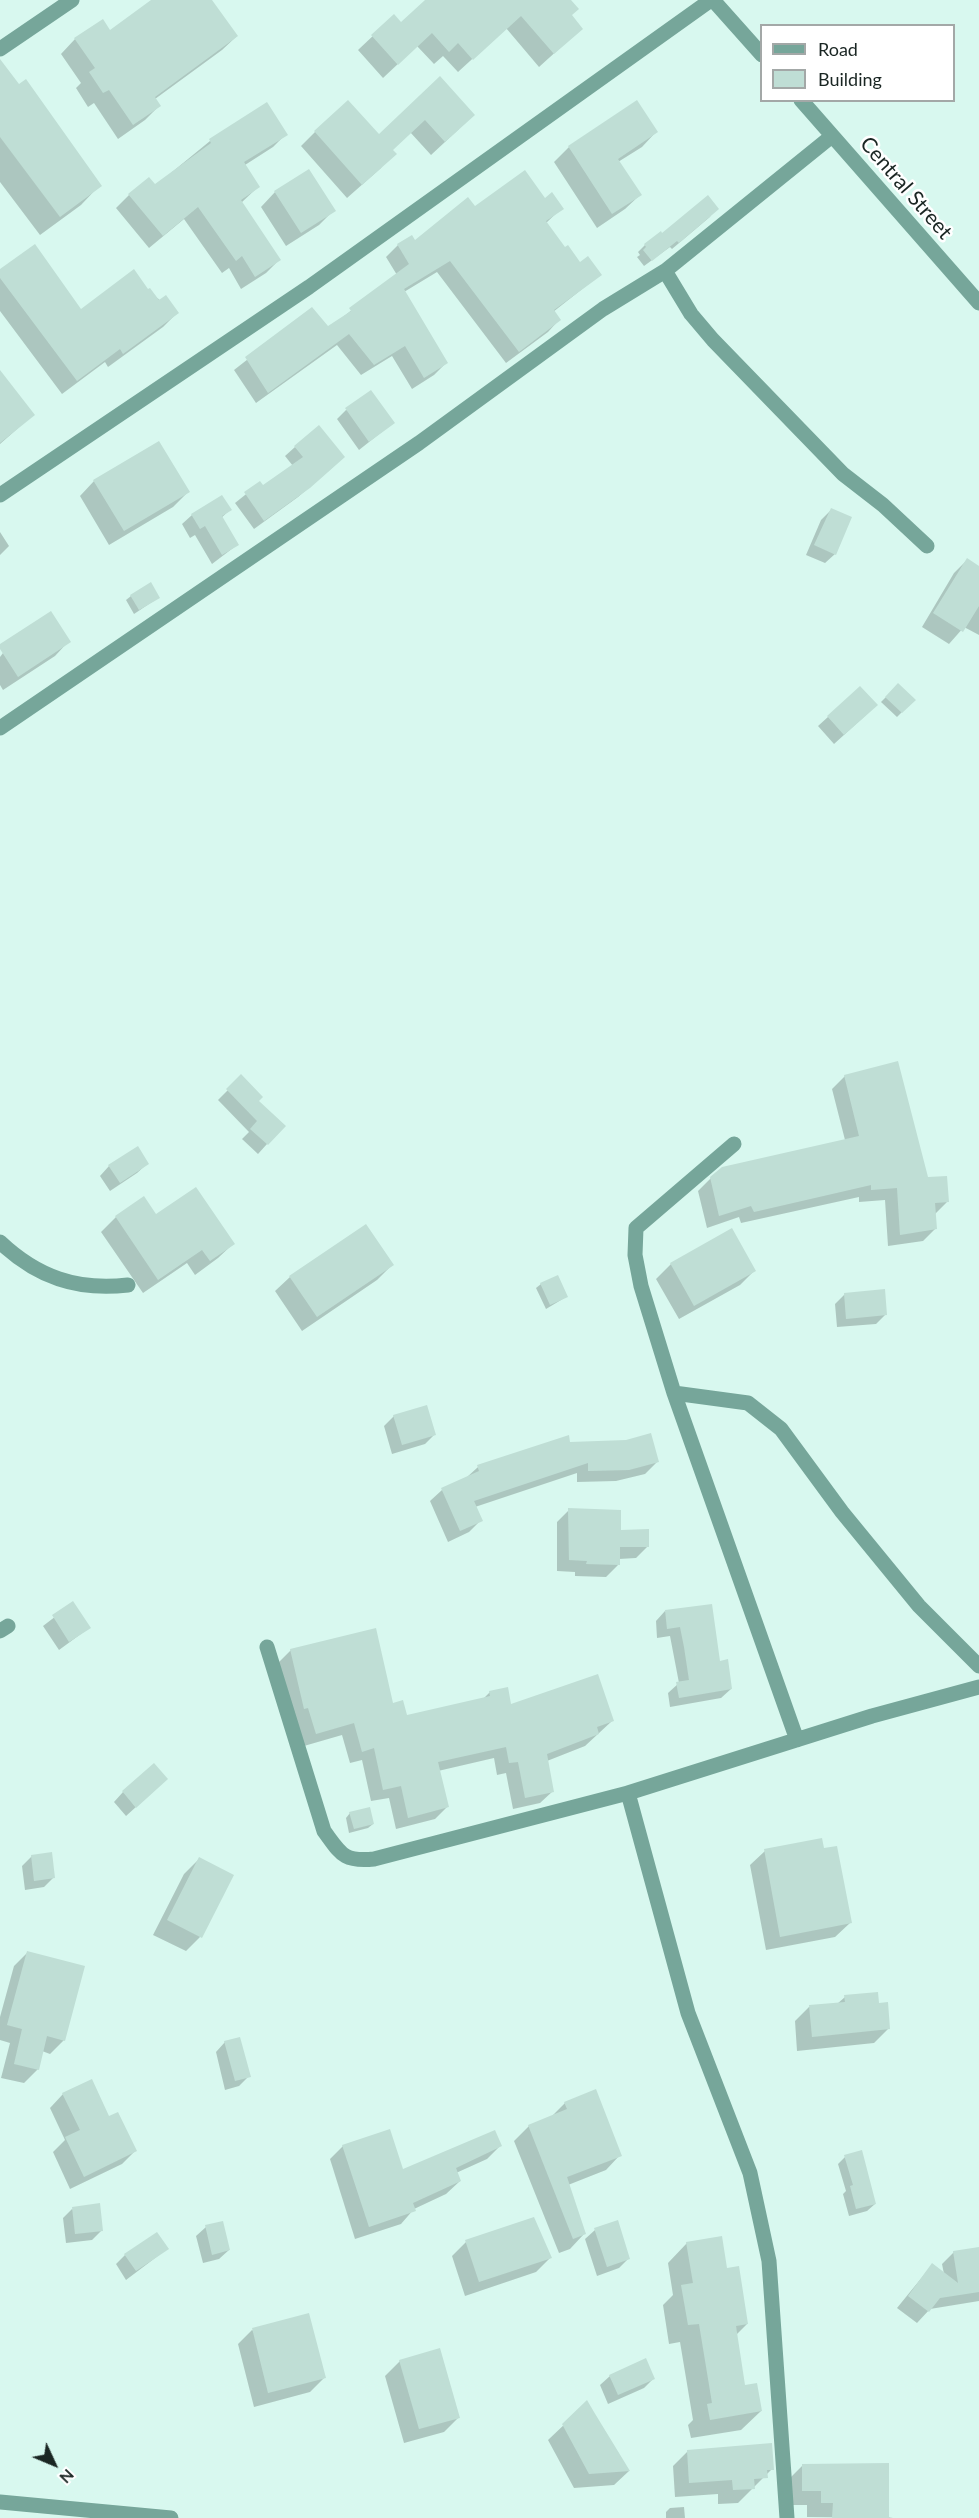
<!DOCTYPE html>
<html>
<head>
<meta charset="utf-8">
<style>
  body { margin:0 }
  #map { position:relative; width:979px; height:2518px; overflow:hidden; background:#d8f8ef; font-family:Lato,sans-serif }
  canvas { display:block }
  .legend { position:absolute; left:760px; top:24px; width:195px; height:78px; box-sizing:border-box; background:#fff; border:2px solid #a3a8a7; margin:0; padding:8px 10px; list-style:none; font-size:18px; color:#1a2623 }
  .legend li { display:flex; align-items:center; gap:12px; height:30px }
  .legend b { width:30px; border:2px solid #a3a8a7 }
  .north { position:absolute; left:24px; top:2434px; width:60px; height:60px; -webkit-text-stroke:4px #fff; paint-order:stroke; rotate:134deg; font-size:16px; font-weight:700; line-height:24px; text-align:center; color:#1a2623 }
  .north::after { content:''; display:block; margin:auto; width:21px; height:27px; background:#1a2623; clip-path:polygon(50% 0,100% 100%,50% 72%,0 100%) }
</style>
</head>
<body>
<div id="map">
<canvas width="979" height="2518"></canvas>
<ul class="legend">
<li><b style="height:8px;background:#76a69a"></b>Road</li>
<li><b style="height:16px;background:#bfded5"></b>Building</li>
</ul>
<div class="north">N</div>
</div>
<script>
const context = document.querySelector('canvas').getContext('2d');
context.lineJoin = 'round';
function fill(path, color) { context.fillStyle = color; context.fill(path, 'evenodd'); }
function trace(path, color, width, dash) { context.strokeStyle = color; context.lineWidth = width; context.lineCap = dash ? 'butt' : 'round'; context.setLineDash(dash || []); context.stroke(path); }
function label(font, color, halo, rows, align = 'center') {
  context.font = font + ' Lato,sans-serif'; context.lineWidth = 5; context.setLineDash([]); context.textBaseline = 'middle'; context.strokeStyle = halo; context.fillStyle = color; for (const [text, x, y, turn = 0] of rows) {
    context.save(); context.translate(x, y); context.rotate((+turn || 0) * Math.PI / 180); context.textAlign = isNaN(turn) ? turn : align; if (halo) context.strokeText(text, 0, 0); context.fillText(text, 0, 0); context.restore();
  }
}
fill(new Path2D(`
  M153,0h57l27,36 -15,14 -67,49 4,7 -14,14 -27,19 -24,-36 -6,4 -12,-19 5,-5 -20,-29 14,-15 35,-7z
  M428,0h141l1,16 11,13 -42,38 -33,-39 -48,44 -15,-16 -9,8 -17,-18 -34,32 -25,-28 36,-34 7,8z
  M440,79l19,50 -28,26 -21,-23 -19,18 -10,18 -34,30 -46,-52 14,-14 64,4z
  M0,80l100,105 -19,20 -41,30 -40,-53z
  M637,102l19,30 -14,15 -24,15 22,33 -15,14 -28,19 -43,-66 15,-15z
  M286,134l-13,13 -28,18 13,22 -17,16 38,57 -13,13 -25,16 -12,-21 -7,5 -38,-54 -35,29 -33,-40 13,-13 26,-9 55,-45z
  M275,192l59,18 -15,15 -33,21 -25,-39z
  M544,200l18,8 -16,15 19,26 14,15 21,11 -47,37 6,8 -11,12 -42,31 -69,-91 -33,20 42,71 -12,12 -22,14 -20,-33 -31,19 -24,-30 -81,58 -22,-33 78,-61 16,19 11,-8 58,-45 -11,-18 12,-12 16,-3 60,-34z
  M711,216l-39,33 -2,-2 -26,19 -7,-9 3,-2 -2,-3 7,-7z
  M0,271l81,40 67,-20 29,22 -14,14 -55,40 -3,-5 -43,32 -62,-83z
  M0,373l33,42 -33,29z
  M346,410l47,13 -34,27 -22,-31z
  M295,447l38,20 -35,30 -44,32 -19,-26 25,-20 3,5 30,-22 -8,-10z
  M94,481l94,11 -15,15 -64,38 -29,-49z
  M230,510l-9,8 16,27 -25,19 -17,-29 -5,3 -8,-14 10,-9z
  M831,510l4,44 -10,9 -19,-8 15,-35z
  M0,532l9,14 -9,9z
  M967,560l12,8v67l-15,-8 -15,17 -27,-17 32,-54z
  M131,596l27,2 -24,16 -8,-14z
  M69,641l-14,15 -52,34 -3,-5v-28l3,-4z
  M898,685l16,15 -17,17 -16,-15z
  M860,688l6,27 -32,29 -16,-18z
  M845,1076l102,126 -12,12 1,14 -13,13 -35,5 -3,-46 -26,2v-5l-118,26 -2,-6 -32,11 -9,-37 13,-13 134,-38 -13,-51z
  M241,1077l16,24 10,43 -9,10 -16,-15 7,-7 -31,-32z
  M147,1164l-10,9 -27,18 -10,-15 9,-10z
  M156,1216l77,28 -15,14 -23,17 -8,-12 -44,30 -42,-61 15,-15z
  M671,1264l83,7 -14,14 -61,34 -23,-40z
  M392,1265l-15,15 -75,51 -27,-40 15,-14z
  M541,1284l25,13 -20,12 -10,-21z
  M845,1294l41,20 -10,10 -39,3 -2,-23z
  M394,1416l40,19 -9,9 -33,10 -8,-28z
  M569,1443l88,19 -12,12 -29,7 -39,1v-9l-102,34 6,13 -12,12 -21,10 -18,-41 12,-11 24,-12 12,-11z
  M569,1510l50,21 29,15 -12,12 -17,1 -1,6 -12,12 -31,-1v-4l-18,-1v-49z
  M73,1603l16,25 -30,22 -16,-24z
  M665,1611l54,51 12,27 -10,9 -51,9 -2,-14 11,-10 -9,-47 -13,2 -1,-17z
  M291,1650l101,55 14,12 77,-18 7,-7 20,14 102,15 -27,25 -38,15 6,30 -13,12 -27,6 -7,-36 -9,2 -3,-17 -56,13 9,36 -12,12 -39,10 -7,-31 -18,3 -9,-41 -12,3 -8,-28 -38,11 -26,-83z
  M157,1788l-31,28 -12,-14 9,-10z
  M350,1813l23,11 -5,4 -19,5 -3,-15z
  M765,1851l85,72 -15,14 -69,13 -16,-85z
  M32,1856l22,21 -10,10 -19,3 -3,-24z
  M199,1859l1,78 -14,14 -33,-16 31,-61z
  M27,1953l37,87 -14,14 -8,-3 -4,18 -14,14 -23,-5 9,-35 -10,-3v-23l14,-51z
  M845,1997l32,8 11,24 -14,14 -77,8 -2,-30 14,-14 28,-3z
  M225,2042l24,34 -10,10 -14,4 -9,-38z
  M63,2094l45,24 27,33 -13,13 -52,25 -17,-37 12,-12 -15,-32z
  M565,2103l55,52 -14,15 -38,15 16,49 -14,15 -11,4 -45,-112 15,-15 22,-9z
  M343,2146l59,25 98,-25 -13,13 -31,14 4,8 -14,13 -32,15 -13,15 -46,15 -25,-80z
  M845,2157l30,47 -8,7 -18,5 -6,-22 3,-3 -8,-27z
  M72,2209l30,21 -10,10 -26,3 -3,-25z
  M206,2227l23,23 -10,9 -16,4 -7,-27z
  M595,2230l33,29 -9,9 -22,8 -12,-37z
  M466,2242l84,16 -14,14 -71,24 -13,-40z
  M687,2243l38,27 22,54 -11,11 8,51 17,25 -20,19 -50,8 -3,-13 5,-5 -13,-78 -11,2 -6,-39 10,-10 -5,-32z
  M979,2248v53l-49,8 -13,14 -20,-15 35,-43 12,9 -2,-10 12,-12z
  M167,2249l-41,31 -10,-16 9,-9z
  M252,2330l73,47 -15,15 -56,15 -16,-63z
  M400,2361l59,56 -15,15 -40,11 -19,-67z
  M610,2376l43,3 -9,9 -36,16 -8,-19z
  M587,2403l42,68 -15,14 -40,3 -26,-48z
  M688,2451l84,18 -34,34 -20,1v-10l-43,3 -2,-31z
  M803,2465l84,52 6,1 -86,-1v-12h-19v-25z
  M684,2507l1,11h-19v-6l4,-4z`), '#0003');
fill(new Path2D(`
  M151,0h61l26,36 -83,61 6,9 -28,19 -24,-35 -6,3 -14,-21 6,-4 -21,-30 29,-19 7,11z
  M425,0h146l8,9 -7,6 11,14 -29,25 -33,-38 -48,44 -15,-17 -9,9 -17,-19 -34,32 -27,-30 23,-21 7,8z
  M0,59l19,25 7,-5 76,107 -42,31 -60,-80z
  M440,76l35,39 -30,27 -20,-22 -32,30 4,4 -35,31 -48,-54 34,-31 31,34z
  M637,100l21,32 -40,27 24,36 -30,19 -44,-68z
  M267,102l21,33 -44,27 16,25 -19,13 40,60 -26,17 -13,-21 -6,5 -38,-54 -35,29 -35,-42 21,-17 6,7 56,-41 -2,-4z
  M309,169l27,42 -35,22 -27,-42z
  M525,170l20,28 7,-6 12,17 -18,12 19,26 3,-2 12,17 8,-6 14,19 -48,35 7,10 -42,32 -69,-91 -46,28 44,74 -24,15 -19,-32 -31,19 -25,-31 -81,59 -23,-36 67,-50 16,19 23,-15 -2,-3 60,-44 -12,-20 15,-9 3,5 53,-43 7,9z
  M708,195l11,14 -40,34 -2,-2 -25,20 -9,-11 3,-3 -2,-3 17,-13 1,2z
  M35,244l46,65 53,-40 14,20 2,-1 9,12 7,-5 13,18 -56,41 -3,-5 -43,32 -77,-103v-9z
  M0,370l35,45 -35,28z
  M371,390l24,33 -26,19 -24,-34z
  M319,425l26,32 -35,31 -46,33 -20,-29 16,-11 3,4 40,-28 -9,-11z
  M159,441l31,51 -66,39 -31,-51z
  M222,495l10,15 -10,6 17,29 -17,10 -17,-29 -5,3 -9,-15z
  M831,508l21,9 -16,38 -22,-10z
  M967,558l12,8v40l-16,26 -30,-19z
  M151,582l9,16 -21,12 -9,-15z
  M51,611l20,31 -53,35 -18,-28v-5z
  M898,683l18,17 -14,13 -17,-16z
  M860,686l18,19 -34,30 -17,-19z
  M898,1061l30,116 19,-1 2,26 -14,1 2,26 -37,6 -3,-47 -26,2v-5l-117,27 -3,-6 -32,10 -9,-39 12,-10 137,-31 -15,-61z
  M241,1074l22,23 -4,4 27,25 -18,19 -18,-16 7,-8 -31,-32z
  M138,1146l11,18 -29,19 -12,-18z
  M196,1187l39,57 -25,17 -8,-11 -44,30 -43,-64 29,-20 12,18z
  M366,1224l28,41 -77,52 -28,-41z
  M732,1228l24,43 -62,35 -24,-43z
  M558,1275l10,22 -18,8 -10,-22z
  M885,1289l2,26 -41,4 -2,-26z
  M427,1405l9,30 -34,10 -9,-30z
  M651,1433l8,29 -30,8 -41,1v-8l-114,38 9,20 -23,10 -19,-43 38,-17 -2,-6 92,-30 1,7 56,-2z
  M568,1508l53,2v20l28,-1v18h-29v18l-34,-1 1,-3 -18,-1z
  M73,1601l18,27 -22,14 -17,-27z
  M712,1604l8,57 8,-2 4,30 -53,9 -3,-16 13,-2 -5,-33 -4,-20 -13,2 -2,-19z
  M376,1628l17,75 10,-3 4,15 83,-19 -1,-5 19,-4 3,17 87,-30 16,47 -17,6 2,7 -52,20 7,38 -29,6 -7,-36 -9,1 -3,-16 -68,15 11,45 -41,11 -7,-32 -18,4 -9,-42 -12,4 -8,-29 -38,11 -8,-26 -4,1 -14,-60z
  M154,1763l14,16 -32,29 -14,-17z
  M370,1807l4,17 -20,5 -5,-17z
  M822,1838l2,10 13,-2 15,77 -72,14 -16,-88z
  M52,1852l3,26 -21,3 -3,-26z
  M199,1857l35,18 -32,63 -35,-18z
  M27,1951l58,15 -20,75 -18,-5 -8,34 -25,-6 8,-35 -15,-4z
  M878,1992l1,11 9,-1 2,27 -78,8 -3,-32 36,-3 -1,-7z
  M240,2037l11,40 -16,4 -11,-40z
  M92,2079l17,37 9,-4 19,39 -53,26 -19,-40 15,-7 -18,-37z
  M596,2089l26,67 -55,21 19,57 -13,5 -45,-114 39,-16 -3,-7z
  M390,2129l13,40 92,-39 7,16 -46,22 5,13 -48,22 3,8 -47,16 -27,-82z
  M862,2150l14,54 -20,5 -6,-23 3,-1 -9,-30z
  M100,2203l3,28 -28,3 -3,-27z
  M534,2217l18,41 -73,24 -14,-42z
  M618,2220l12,39 -23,8 -13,-39z
  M223,2221l7,29 -18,5 -7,-30z
  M157,2232l12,17 -33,22 -12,-17z
  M722,2236l5,32 12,-2 9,58 -12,2 9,59 12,-2 5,28 -52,9 -3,-16 5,-1 -13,-79 -11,1 -7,-40 12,-2 -7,-41z
  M979,2247v45l-39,6 -11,14 -21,-16 24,-33 26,20 -5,-32z
  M309,2313l17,65 -58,15 -16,-65z
  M440,2348l20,70 -41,11 -20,-69z
  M646,2358l9,21 -37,16 -9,-20z
  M587,2400l7,12 36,59 -41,3 -27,-50z
  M772,2443l2,27h-7l1,8 -14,1 1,10 -22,1 -1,-10 -43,3 -2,-33z
  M889,2463v55h-57l1,-15h-12v-12h-19v-27z`), '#bfded5');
trace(new Path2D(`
  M713,0l49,55
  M0,49l72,-49
  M801,100l178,203
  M665,271l26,43 22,26 130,134 40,31 44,41
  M0,495l309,-208 402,-287
  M0,728l419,-285 184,-134 62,-38 167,-135
  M734,1144l-98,84 -1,27 6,31 33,107 123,347
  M0,1242c37,35 77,49 128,43
  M674,1393l74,10 33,26 61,83 77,94 60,60
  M0,1631l8,-5
  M267,1647l57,184c17,23 19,31 50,28l254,-66
  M0,2502l171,16
  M787,2518l-18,-257 -19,-88 -62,-160 -60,-220 244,-77 107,-29`), '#76a69a', 15);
label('21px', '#1a2623', '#fff', [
  ["Central Street",906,188,49]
]);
</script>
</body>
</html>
